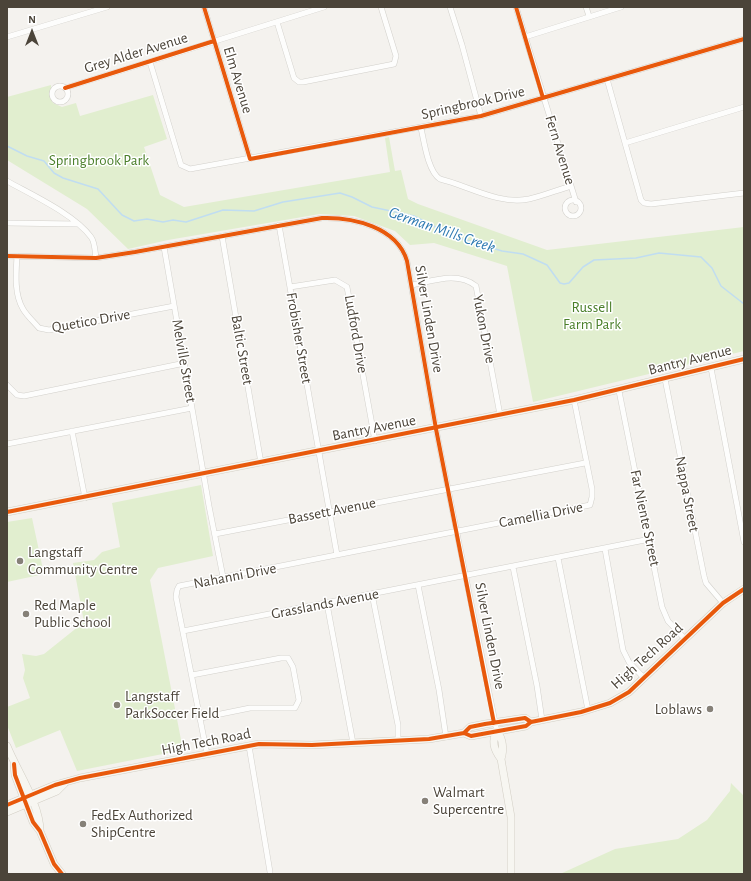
<!DOCTYPE html>
<html>
<head>
<meta charset="utf-8">
<style>
  body { margin:0 }
  #map { position:relative; width:751px; height:881px; overflow:hidden; background:#f4f2ee; font-family:"Alegreya Sans",sans-serif }
  canvas { display:block }
  .frame { position:absolute; inset:0; border:8px solid #4b4439; pointer-events:none }
  .north { position:absolute; left:12px; top:12px; width:40px; height:40px; -webkit-text-stroke:3px #fff; paint-order:stroke; rotate:0deg; font-size:11px; font-weight:700; line-height:16px; text-align:center; color:#4b4439 }
  .north::after { content:''; display:block; margin:auto; width:14px; height:18px; background:#4b4439; clip-path:polygon(50% 0,100% 100%,50% 72%,0 100%) }
</style>
</head>
<body>
<div id="map">
<canvas width="751" height="881"></canvas>
<div class="frame"></div>
<div class="north">N</div>
</div>
<script>
const context = document.querySelector('canvas').getContext('2d');
context.lineJoin = 'round';
function fill(path, color) { context.fillStyle = color; context.fill(path, 'evenodd'); }
function trace(path, color, width, dash) { context.strokeStyle = color; context.lineWidth = width; context.lineCap = dash ? 'butt' : 'round'; context.setLineDash(dash || []); context.stroke(path); }
function label(font, color, halo, rows, align = 'center') {
  context.font = font + ' "Alegreya Sans",sans-serif'; context.lineWidth = 3; context.setLineDash([]); context.textBaseline = 'middle'; context.strokeStyle = halo; context.fillStyle = color; for (const [text, x, y, turn = 0] of rows) {
    context.save(); context.translate(x, y); context.rotate((+turn || 0) * Math.PI / 180); context.textAlign = isNaN(turn) ? turn : align; if (halo) context.strokeText(text, 0, 0); context.fillText(text, 0, 0); context.restore();
  }
}
fill(new Path2D(`
  M51,85v12l2,6 9,4 14,-4 4,13 73,-21 14,44 -23,8 16,48 24,12 206,-35 -5,-34 4,-1 6,34 6,-1 7,29 10,5 129,46 197,-23v124l-211,51 -26,-136 -73,-23 -24,2 -15,-14 -41,-15 -34,-2 -152,26 -40,9 -41,-40 -80,-49v-63z
  M201,485l12,71 -55,12 -8,12 33,170 -106,21 -17,-41 -44,18 -9,-23v-18l23,-9 -7,-20 2,-8 -3,-16 14,2 8,-2 40,-32 -11,-59 21,-3 8,-8 18,-5 -8,-44z
  M32,518l12,56 -37,8v-60z
  M731,783l13,13v78h-184l55,-25 63,-10 29,-19 23,-29z`), '#e1eecf');
trace(new Path2D(`
  M7,146l20,10 17,5 10,12 9,5 35,11 24,26 12,6 13,-2 16,3 10,-2 13,2 37,-12 31,1 29,-9 57,-9 12,4 20,10 42,9 39,20 49,15 21,3 24,11 13,18 4,1 5,-1 14,-16 11,-7 42,-2 23,-5 42,4 11,11 9,18 23,18`), '#c0ddf1', 1.5);
const street = new Path2D(`
  M204,7l46,152
  M450,7l12,38 19,71
  M516,7l60,195
  M586,7l3,9
  M277,22l17,56 5,4h4l91,-18 2,-8 -15,-49
  M7,37l100,-30
  M525,37l96,-30
  M150,62l31,103 9,4 291,-53 263,-77
  M607,79l34,121 3,3 7,1 93,-11
  M52 94a8 8 0 1 1 16 0a8 8 0 1 1-16 0Z
  M65,88l259,-81
  M421,128c3,13 7,44 19,51 29,7 58,26 89,20 14,-3 28,-9 42,-13
  M625,143l119,-36
  M7,181c25,14 67,33 84,56 4,5 4,15 5,21
  M565 208a8 8 0 1 1 16 0a8 8 0 1 1-16 0Z
  M7,223l70,1
  M279,225l58,330
  M222,236l39,227
  M164,247l45,259 14,71
  M7,256l89,2 39,-6 187,-34c31,-1 75,9 85,43l29,168 61,303
  M17,256c-1,17 -3,38 6,53 4,7 11,13 16,19l10,2 125,-24
  M412,285c21,-4 45,-14 64,1l24,129
  M290,287l45,-7 12,7 28,154
  M711,368l33,174
  M665,379l39,197 2,7 17,20
  M7,385l10,10 7,1 161,-33
  M619,391l43,216 6,14 17,18
  M72,431l13,67
  M7,444l185,-36
  M215,534l370,-71
  M605,549l18,101 6,12 15,16
  M558,558l30,152
  M513,567l24,119 5,34
  M418,585l21,105 7,47
  M372,594l26,131v16
  M327,604l26,139
  M183,631l467,-92
  M192,675l89,-17h7l5,9 6,33 -4,8h-45l-49,10
  M249,746l21,126
  M207,754l-31,-157 1,-7 2,-4 411,-81 2,-8v-8l-18,-89`);
const secondary = new Path2D(`
  M7,512l567,-112 170,-41
  M497,732c-6,9 -3,18 4,27l10,58v57
  M497,732c6,6 7,18 4,27
  M464,733l7,3 55,-10 5,-4 50,-10 29,-9 19,-11 94,-89 21,-14
  M7,746c10,25 33,58 33,85
  M14,764l1,11 18,47 7,9 14,33 8,10
  M7,805l48,-20 25,-7 179,-34 53,1 117,-6 35,-6 6,-6 15,-3 40,-6 6,4
  M7,812l50,-21 7,-7`);
trace(street, '#d2d0cb', 6);
trace(secondary, '#d3cfc5', 8);
trace(street, '#fdfdfc', 5);
trace(secondary, '#f7f6f1', 7);
trace(new Path2D(`
  M204,7l46,152 231,-43 263,-77
  M516,7l27,91
  M65,88l149,-47
  M7,256l89,2 39,-6 187,-34c31,-1 75,9 85,43l29,168 58,294
  M7,512l567,-112 170,-41
  M464,733l7,3 55,-10 5,-4 50,-10 29,-9 19,-11 94,-89 21,-14
  M14,764l1,11 18,47 7,9 14,33 8,10
  M7,805l48,-20 25,-7 179,-34 53,1 117,-6 35,-6 6,-6 15,-3 40,-6 6,4`), '#e8590c', 4);
for (const [x, y, r, color] of [
  [20,561,4,"#868178"],
  [26,614,4,"#868178"],
  [117,705,4,"#868178"],
  [710,709,4,"#868178"],
  [425,801,4,"#868178"],
  [83,824,4,"#868178"]
]) { const dot = new Path2D(); dot.arc(x, y, r, 0, 2 * Math.PI); context.fillStyle = color; context.fill(dot); trace(dot, '#fff', 1.5); }
label('15px', '#4b4439', '#fff', [
  ["Grey Alder Avenue",136,53,-17],
  ["Elm Avenue",238,80,73],
  ["Springbrook Drive",473,103,-13],
  ["Fern Avenue",560,150,73],
  ["Silver Linden Drive",429,319,80],
  ["Quetico Drive",91,321,-10],
  ["Yukon Drive",484,329,79],
  ["Ludford Drive",356,334,80],
  ["Frobisher Street",299,338,80],
  ["Baltic Street",242,350,80],
  ["Bantry Avenue",690,360,-14],
  ["Melville Street",184,361,80],
  ["Bantry Avenue",374,428,-11],
  ["Nappa Street",687,494,79],
  ["Bassett Avenue",332,511,-11],
  ["Camellia Drive",541,515,-11],
  ["Far Niente Street",645,518,78],
  ["Nahanni Drive",235,576,-11],
  ["Grasslands Avenue",325,604,-11],
  ["Silver Linden Drive",490,636,79],
  ["High Tech Road",647,656,-42],
  ["High Tech Road",206,742,-11]
]);
label('15px', '#4a7f2a', '#fff', [
  ["Springbrook Park",99,160],
  ["Russell",592,307],
  ["Farm Park",592,324]
]);
label('15px', '#4b4439', '#fff', [
  ["Langstaff",28,552],
  ["Community Centre",28,569],
  ["Red Maple",34,605],
  ["Public School",34,622],
  ["Langstaff",125,696],
  ["ParkSoccer Field",125,713],
  ["Loblaws",702,709,"right"],
  ["Walmart",433,792],
  ["Supercentre",433,809],
  ["FedEx Authorized",91,815],
  ["ShipCentre",91,832]
], 'left');
label('italic 16px', '#2e7ab2', '#fff', [
  ["German Mills Creek",442,230,19]
]);
</script>
</body>
</html>
